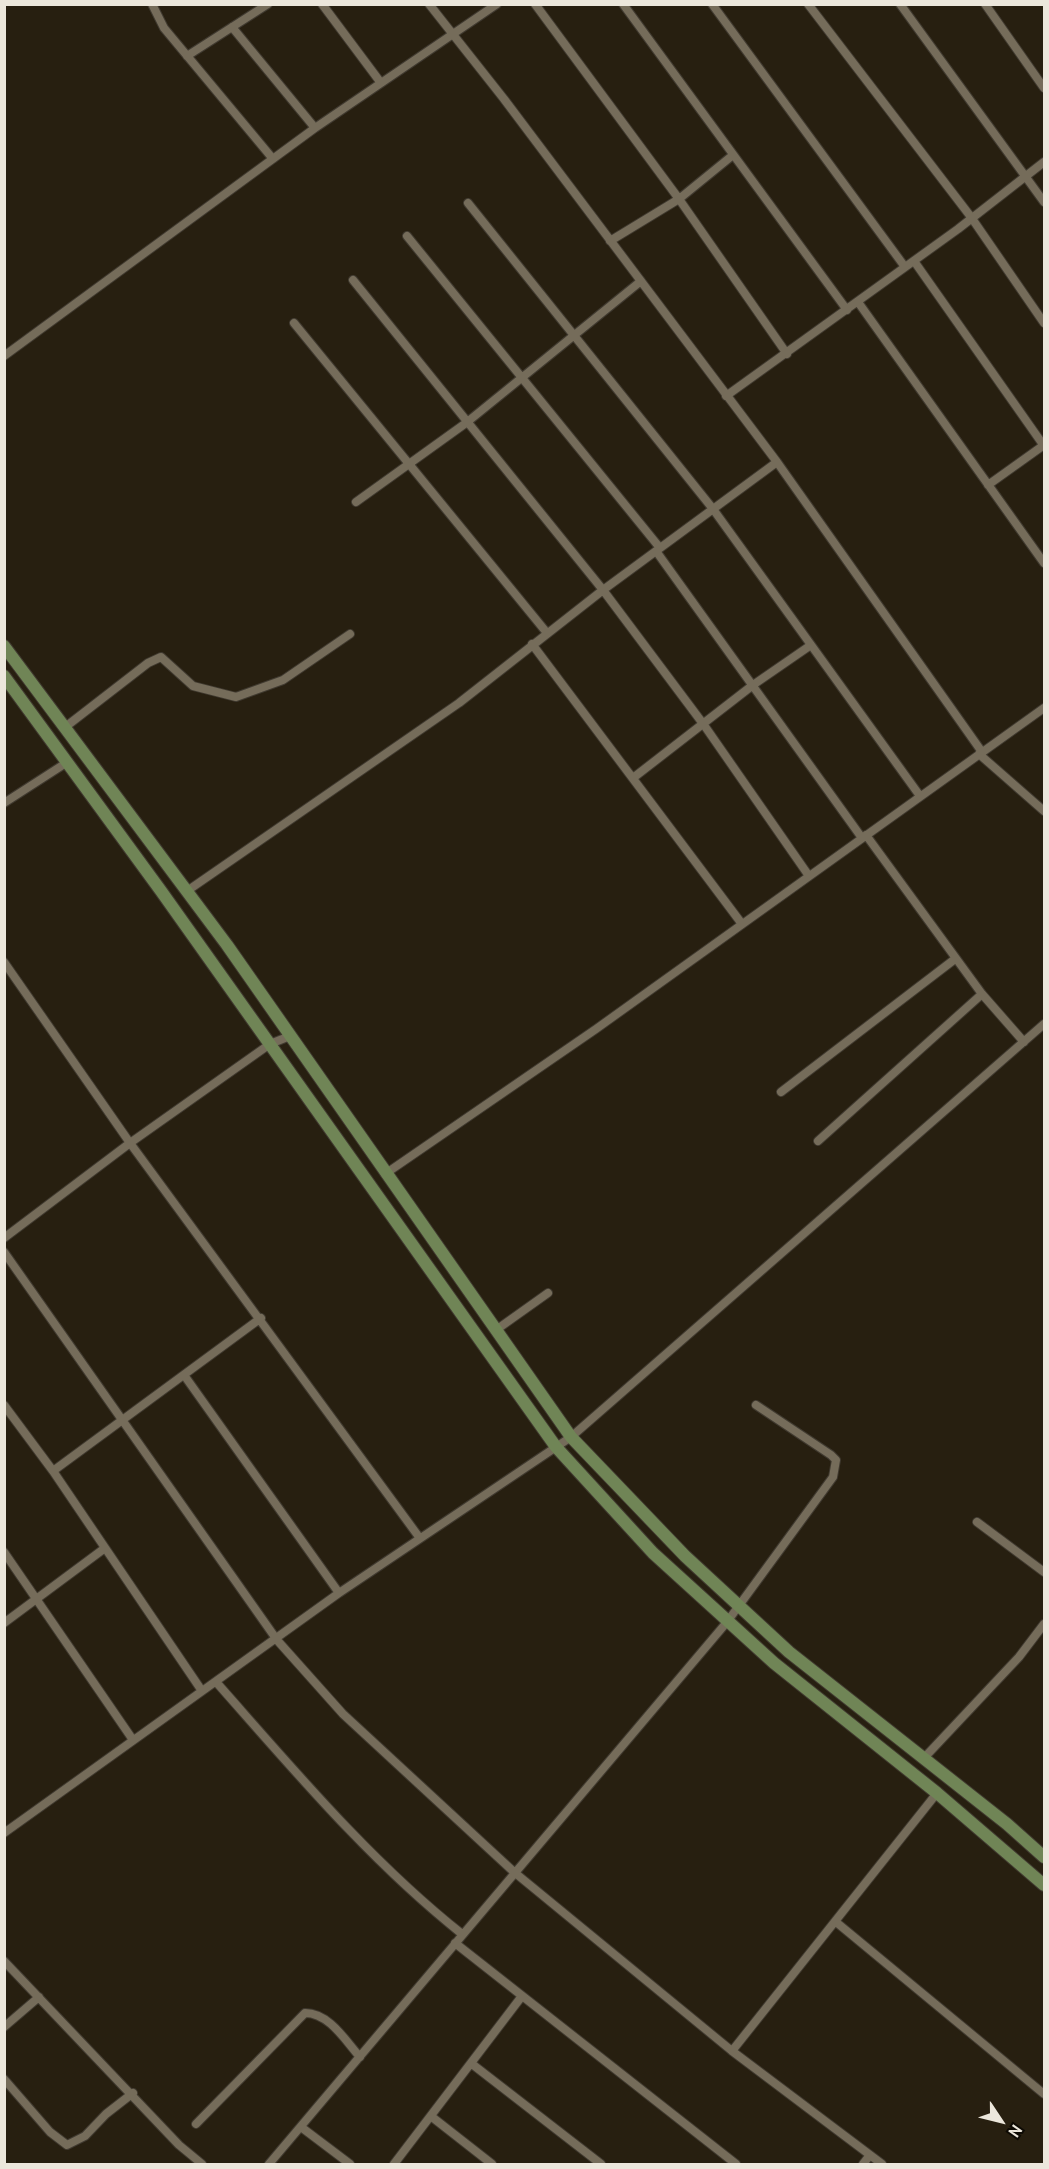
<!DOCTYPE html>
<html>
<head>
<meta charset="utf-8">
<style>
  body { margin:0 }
  #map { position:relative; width:1049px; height:2169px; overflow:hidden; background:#271f10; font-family:"PT Sans",sans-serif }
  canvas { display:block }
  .frame { position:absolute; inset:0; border:6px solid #ece7dc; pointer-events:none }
  .north { position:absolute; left:971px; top:2091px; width:60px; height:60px; -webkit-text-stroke:4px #0d0a04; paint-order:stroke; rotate:125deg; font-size:16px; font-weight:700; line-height:24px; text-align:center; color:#ece7dc }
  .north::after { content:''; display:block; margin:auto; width:21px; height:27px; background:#ece7dc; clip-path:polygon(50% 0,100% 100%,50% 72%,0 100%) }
</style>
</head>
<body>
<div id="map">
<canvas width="1049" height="2169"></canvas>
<div class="frame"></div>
<div class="north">N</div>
</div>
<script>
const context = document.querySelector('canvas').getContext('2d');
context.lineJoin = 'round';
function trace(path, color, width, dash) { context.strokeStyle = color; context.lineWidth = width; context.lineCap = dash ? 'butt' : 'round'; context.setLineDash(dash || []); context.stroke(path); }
const street = new Path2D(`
  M152,4l12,24 109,131
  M322,4l59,79
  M429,4l75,95 273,363 205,290
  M535,4l144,195 108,155
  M623,4l224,306
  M712,4l193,263
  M808,4l163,213 73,106
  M900,4l144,198
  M985,4l59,84
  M232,27l83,101
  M187,56l81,-52
  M468,203l245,306 207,287
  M407,236l253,312
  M610,241l69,-42 54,-44
  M914,261l130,185
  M353,280l250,310 101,135 105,151
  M858,302l186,261
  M294,323l253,310
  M4,356l311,-228 182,-124
  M726,396l232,-167 86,-67
  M988,485l56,-40
  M356,502l110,-79 175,-142
  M656,551l206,287
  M532,644l210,280
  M64,728l84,-65 13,-6 32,29 43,11 47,-17 67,-46
  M979,754l65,57
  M633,778l120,-93 58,-40
  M4,803l62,-40
  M866,835l116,159 42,48
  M187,891l272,-188 144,-113 174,-128
  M4,962l126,181 289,394
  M781,1092l174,-133
  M818,1141l164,-147
  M385,1174l211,-145 448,-321
  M4,1238l126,-95 140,-99 20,-8
  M4,1252l273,388 66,74 171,158 218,179 150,113
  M496,1330l52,-37
  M184,1375l155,218
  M4,1405l49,66 149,220
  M53,1471l208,-153
  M977,1522l67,50
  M4,1552l129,188
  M4,1623l101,-75
  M217,1683c77,87 153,178 245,251
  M924,1758l95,-101 25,-33
  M4,1833l335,-240 232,-156 473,-413
  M836,1922l208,172
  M455,1943l281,221
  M4,1961l175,184 23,19
  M4,2027l35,-30
  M732,2051l205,-258
  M472,2064l129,100
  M4,2079l46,53 17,13 18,-9 21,-22 27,-21
  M432,2117l60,47
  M196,2124l109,-111c24,0 40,27 55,44
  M301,2127l49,37
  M269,2164l458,-542 106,-145 3,-17 -5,-5 -75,-50
  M394,2164l128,-168
  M863,2164l7,-9`);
const secondary = new Path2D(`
  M4,646l223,299 344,492 114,119 104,96 218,172 37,33
  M4,676l157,215 395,556 97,106 121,110 163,130 107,92`);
trace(street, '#403a30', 10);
trace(secondary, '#403a30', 14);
trace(street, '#756c5a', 8);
trace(secondary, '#708556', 12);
</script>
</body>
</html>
